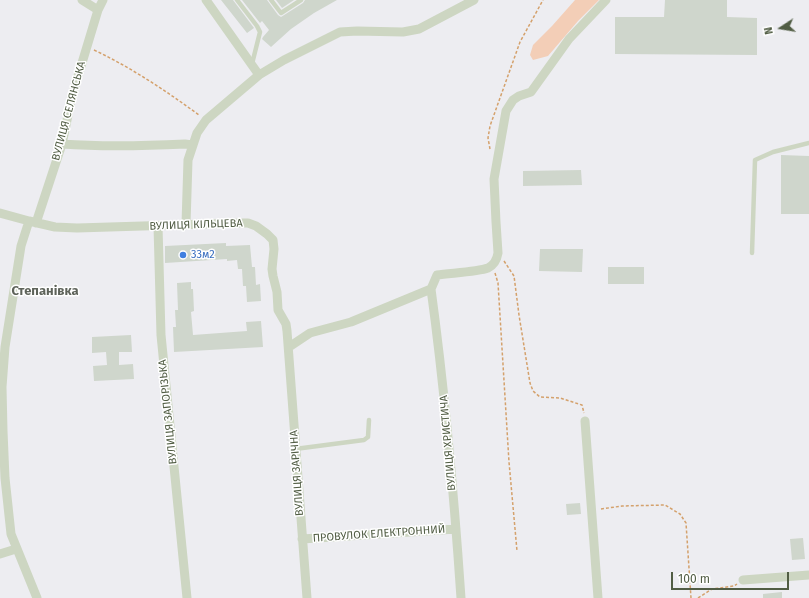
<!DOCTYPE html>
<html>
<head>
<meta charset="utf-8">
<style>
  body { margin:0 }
  #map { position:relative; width:809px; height:598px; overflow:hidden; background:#ededf1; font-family:"Fira Sans",sans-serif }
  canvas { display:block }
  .north { position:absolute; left:761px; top:8px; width:40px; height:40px; -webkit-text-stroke:3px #fff; paint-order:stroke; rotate:258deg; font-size:11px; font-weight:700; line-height:16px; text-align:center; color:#515d44 }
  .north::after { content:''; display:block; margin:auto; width:14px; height:18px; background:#515d44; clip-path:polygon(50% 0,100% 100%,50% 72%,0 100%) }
  .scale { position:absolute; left:671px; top:572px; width:118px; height:18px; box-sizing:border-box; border:2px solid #515d44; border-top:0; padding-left:5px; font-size:12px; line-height:14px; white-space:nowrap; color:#515d44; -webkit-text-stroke:3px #fff; paint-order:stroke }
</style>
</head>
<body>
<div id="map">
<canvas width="809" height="598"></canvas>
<div class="north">N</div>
<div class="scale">100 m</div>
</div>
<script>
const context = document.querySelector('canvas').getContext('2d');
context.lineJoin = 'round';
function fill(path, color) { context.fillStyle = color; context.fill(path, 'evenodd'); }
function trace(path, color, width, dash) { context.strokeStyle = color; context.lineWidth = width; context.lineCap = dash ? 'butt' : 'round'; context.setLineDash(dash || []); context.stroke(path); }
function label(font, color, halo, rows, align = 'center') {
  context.font = font + ' "Fira Sans",sans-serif'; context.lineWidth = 3; context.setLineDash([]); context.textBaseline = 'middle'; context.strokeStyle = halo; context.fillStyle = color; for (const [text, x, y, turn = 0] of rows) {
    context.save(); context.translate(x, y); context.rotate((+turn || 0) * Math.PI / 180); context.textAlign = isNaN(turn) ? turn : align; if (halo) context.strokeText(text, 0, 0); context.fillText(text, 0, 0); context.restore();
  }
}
fill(new Path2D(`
  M575,0h24l-21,21 -30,35 -15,4 -3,-5 3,-10 19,-19z`), '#f3ceb7');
fill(new Path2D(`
  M221,0h12l21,28 -7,5z
  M242,0h25l11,15 3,2 22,-14 2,-3h32l-23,13 -23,16 -20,18 -9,-8 1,-2 6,-7 -7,-9 -2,2z
  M276,0h18l-12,8z
  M665,0h62v17l30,1v37l-142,-1v-37h49z
  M781,155l28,1v58h-28z
  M581,170l1,15 -59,1v-15z
  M226,243v3l24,-1 2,22h3l1,18 4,-1 1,17 -14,1 -1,-16h-3l-1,-17h-4l-1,-9 -10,1v-2l-62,4v-17z
  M540,249h43l-1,23 -43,-1z
  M608,267h36v17h-36z
  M191,282v7h2l1,22 -3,1 2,23 54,-4 -1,-9 15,-1 2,26 -89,5 -1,-25h3l-1,-17h3l-1,-27z
  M131,335l1,17h-13v13l14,-1 1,15 -40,2 -1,-15 14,-1 -1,-13 -14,1v-16z
  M580,503l1,11 -14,1 -1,-11z
  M803,538l2,21 -13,1 -2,-21z
  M782,592v6h-19v-4z`), '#cfd6cc');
trace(new Path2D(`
  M94,50c38,18 72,41 105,65
  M490,149l-2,-11 2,-12 30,-84 23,-42
  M504,261l10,15 5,39 11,68 3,8 7,6 20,1 22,7 2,8
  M495,273l3,10 11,179 8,89
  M601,509l21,-3 43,-1 15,9 6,9 5,75
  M698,598l14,-9 22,-3 3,-2`), '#d4a16c', 1.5, [3, 2]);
trace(new Path2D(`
  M237,0l20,26 3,6 -8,32
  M271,0l10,13 20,-13
  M752,253l3,-93 18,-8 36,-9
  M295,449l69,-9 4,-3 1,-17`), '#cdd6c2', 4.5);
trace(new Path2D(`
  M82,0l16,10
  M206,0l53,75
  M62,144c41,3 82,2 123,0l7,1
  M0,213l29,8 26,6 22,1 163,-5h8l8,3 11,8 6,6 1,9 -2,20 1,7 4,16 1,18 8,14 1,7 20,267
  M29,221l-8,25 -16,101 -3,40 1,44 2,47 6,56 26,64
  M36,223l26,-79 10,-48 26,-86 5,-10
  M186,224l2,-64 9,-27 9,-13 53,-45 25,-15 56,-28 17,-1 46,1 16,-3 55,-29
  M158,226l3,109 26,263
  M431,289c14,103 23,206 30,309
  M289,347l21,-14 41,-11 80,-33 6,-14c13,-2 40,-3 51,-7 6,-3 9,-9 10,-15l-2,-31 -2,-43 12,-68 7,-11 6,-4 12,-4 38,-53 37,-39
  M585,421l13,177
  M302,539l154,-10
  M0,554l16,-5
  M743,580l66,-5`), '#cdd6c2', 9);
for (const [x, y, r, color] of [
  [183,255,4,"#3f7fe0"]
]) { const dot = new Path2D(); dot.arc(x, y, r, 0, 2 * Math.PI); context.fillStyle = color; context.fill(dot); trace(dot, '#fff', 1.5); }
label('11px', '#515d44', '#fff', [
  ["ВУЛИЦЯ СЕЛЯНСЬКА",69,111,-75],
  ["ВУЛИЦЯ КІЛЬЦЕВА",196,225,-2],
  ["ВУЛИЦЯ ЗАПОРІЗЬКА",168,412,-96],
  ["ВУЛИЦЯ ХРИСТИЧА",448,443,-95],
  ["ВУЛИЦЯ ЗАРІЧНА",297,473,-94],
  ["ПРОВУЛОК ЕЛЕКТРОННИЙ",379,534,-4]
]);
label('11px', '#366cbe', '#fff', [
  ["33м2",191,255]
], 'left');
label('bold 13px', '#5e635a', '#fff', [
  ["Степанівка",45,291]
]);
</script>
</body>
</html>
